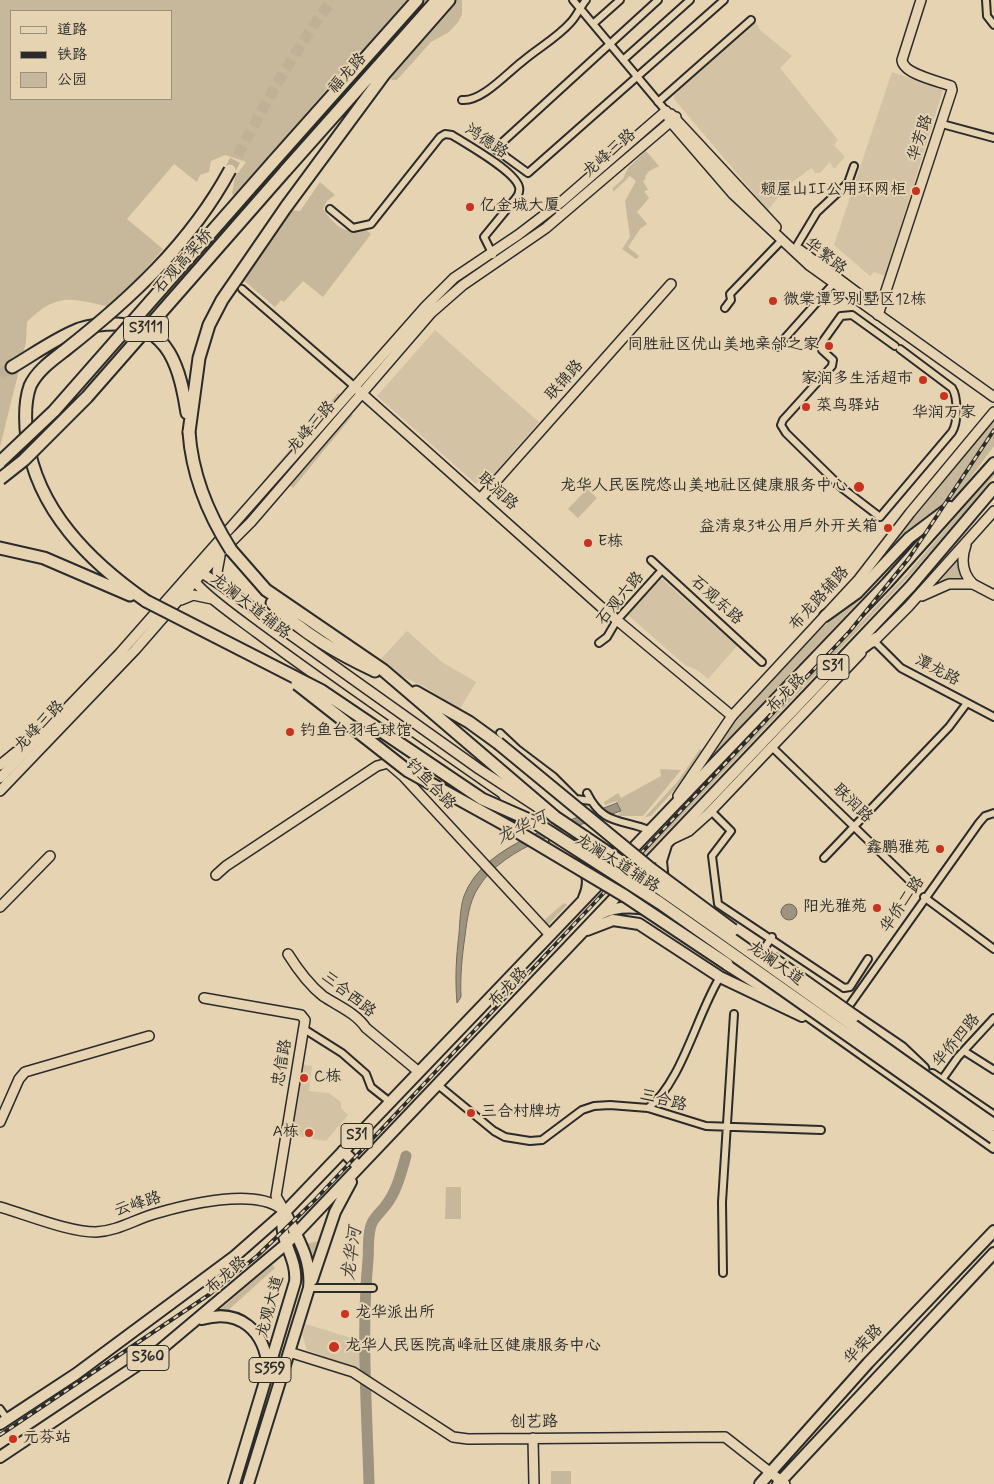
<!DOCTYPE html>
<html>
<head>
<meta charset="utf-8">
<style>
  body { margin:0 }
  #map { position:relative; width:994px; height:1484px; overflow:hidden; background:#e5d3b1; font-family:Mynerve,"LXGW WenKai TC",sans-serif }
  canvas { display:block }
  .legend { position:absolute; left:10px; top:10px; width:162px; height:90px; box-sizing:border-box; background:#e5d3b1; border:1px solid #9b907b; margin:0; padding:6px 9px; list-style:none; font-size:15px; color:#2b2b2b }
  .legend li { display:flex; align-items:center; gap:10px; height:25px }
  .legend b { width:25px; border:1px solid #9b907b }
</style>
</head>
<body>
<div id="map">
<canvas width="994" height="1484"></canvas>
<ul class="legend">
<li><b style="height:6px;background:#e5d3b1"></b>道路</li>
<li><b style="height:6px;background:#2b2b2b"></b>铁路</li>
<li><b style="height:14px;background:#c7b89b"></b>公园</li>
</ul>
</div>
<script>
const context = document.querySelector('canvas').getContext('2d');
context.lineJoin = 'round';
function fill(path, color) { context.fillStyle = color; context.fill(path, 'evenodd'); }
function trace(path, color, width, dash) { context.strokeStyle = color; context.lineWidth = width; context.lineCap = dash ? 'butt' : 'round'; context.setLineDash(dash || []); context.stroke(path); }
function label(font, color, halo, rows, align = 'center') {
  context.font = font + ' Mynerve,"LXGW WenKai TC",sans-serif'; context.lineWidth = 4; context.setLineDash([]); context.textBaseline = 'middle'; context.strokeStyle = halo; context.fillStyle = color; for (const [text, x, y, turn = 0] of rows) {
    context.save(); context.translate(x, y); context.rotate((+turn || 0) * Math.PI / 180); context.textAlign = isNaN(turn) ? turn : align; if (halo) context.strokeText(text, 0, 0); context.fillText(text, 0, 0); context.restore();
  }
}
fill(new Path2D(`
  M755,21l5,9 32,26 -12,12 58,72 -4,5 11,12 -11,12 -4,-7 -10,11h-5l-3,-5 -6,4 -18,13 -20,25 -94,-111v-6z
  M892,72l51,18 -58,186 -11,-4 -4,4 -36,-31z
  M435,330l104,92 -56,65 -5,-5 -2,2 -99,-88z
  M659,579h3l75,67 -29,33 -11,-9 -12,-5 -58,-51z
  M407,631l35,31 34,20 -16,27 -37,-23 -24,-11 -20,-14z
  M300,1064l12,2 -3,25 20,2 12,9v6l7,7 -22,26 -36,-6z
  M306,1324l55,17 -2,28 -52,-19 -5,-16z`), '#d3c3a4');
fill(new Path2D(`
  M0,0h462v14l-3,7 -10,11 -18,10 -34,38h-5l-32,-30 -125,147 -3,-3 3,-17 11,-15 -21,-7 -14,6 -2,11 -9,3 -3,7 -23,-18 -47,55 36,30 -51,59c-39,-10 -55,-16 -85,14l-1,20 -26,105zM11,11h160v88h-160z
  M646,151l13,15 -10,5 -4,6 1,2 -3,2 5,9 -4,1 5,7 -12,14 10,12 -7,5 -12,18 11,9 -3,3 -14,-10 8,-12 -5,-36 11,-20 -6,-5 -17,16v-4l10,-9 5,-11z
  M320,182l15,13 -8,6 -4,8c11,16 23,27 43,21l5,4 -48,63 -20,-16 -19,21 -3,-2 -6,7 -33,-28 50,-69 8,1z
  M338,393l2,1 -75,88 -2,-1z
  M351,414l2,1 -60,73 -3,-3z
  M994,423v23l-34,46 -104,96 53,-70 81,-94z
  M994,472v4l-37,46 -48,54 -268,283 -2,-2 268,-283z
  M587,489l10,9 -19,20 -10,-9z
  M937,519l-237,250 45,-62 67,-71 45,-38 42,-47z
  M961,554l5,25 -10,-1 -20,4z
  M700,749l4,2 -20,28 -33,37 -6,1 33,-36z
  M660,769l21,1 -38,46h-26l4,-4 -4,-11 -12,4 -1,-3 14,-9 3,5 40,-22z
  M564,903l3,2 -20,21 -5,-4z
  M446,1187h15v32h-16z
  M319,1241l-6,18 -1,1 -7,-16z
  M272,1265l3,3 -51,46 -7,-2z
  M551,1471h20v13h-20z`), '#c7b89b');
const water = new Path2D(`
  M617,803l4,8c-46,16 -117,34 -143,77 -9,14 -11,32 -13,48 -3,21 -5,40 -4,61l-4,6c-2,-24 -1,-45 2,-69 1,-12 1,-26 5,-38 20,-54 105,-74 153,-93z
  M781 912a8 8 0 1 1 16 0a8 8 0 1 1-16 0Z`);
fill(water, '#9e937e');
trace(water, '#70695d', 1);
trace(new Path2D(`
  M369,1484c-2,-75 -8,-149 -1,-224 1,-11 -1,-27 4,-37 3,-7 10,-12 14,-18 11,-14 15,-32 20,-49`), '#9e937e', 11);
trace(new Path2D(`
  M230,170c31,-59 62,-117 102,-170
  M0,375l12,-8`), '#c0b196', 11, [11, 5.5]);
const minor = new Path2D(`
  M573,0l93,111
  M658,0l-163,149 33,24 196,-173
  M986,0l1,16 7,9
  M593,24l27,-24
  M623,60l67,-60
  M462,100c20,2 46,-28 61,-39 15,-13 34,-23 48,-39 6,-6 9,-15 15,-22
  M658,102l93,-82
  M942,124l52,14
  M330,209l23,19 18,-4 69,-87 5,-3 7,1c14,9 63,36 67,52 1,4 0,7 -3,11l-32,39 9,18
  M796,247l21,-35 31,-29 6,-17
  M242,289l112,97
  M725,308l6,-8 -1,-6 51,-53
  M895,346l-43,-31 -11,1 -20,28 1,6 11,10 -1,6 -49,54 -2,5 5,8 56,55 38,29 72,-85c6,-9 6,-35 0,-44l-52,-39
  M777,347l57,-64
  M651,560l111,102
  M874,641l27,27 93,49
  M599,643l8,-6 10,-17 45,-50
  M500,733l17,16 37,28 22,22 15,2
  M773,748l137,133
  M587,793c17,34 35,25 64,38
  M711,811l20,20 -19,25 6,48 126,84 6,-1 18,-28
  M824,858l125,-131 18,-24
  M924,897l70,52
  M757,959l15,-22
  M844,1013l135,-190 6,-7 9,-3
  M304,1029l38,24 24,21 5,13 19,15
  M964,1051l30,19
  M941,1081l17,-24 36,-39
  M438,1085l56,46 11,6 25,4 12,-1 40,-30 12,-4 16,-1 38,3 58,18 115,4
  M648,1108c33,-24 49,-94 72,-131
  M723,1273l-1,-71 12,-188
  M309,1288h64
  M0,1409l7,10`);
const tertiary = new Path2D(`
  M878,315l74,-225 -1,-4c-13,-5 -48,-12 -49,-26l19,-60
  M358,390l242,216 132,110
  M481,498l190,-214
  M973,584l21,11
  M0,765l16,-13 17,-8
  M216,875l10,-9 151,-100 11,-3 15,13 147,159
  M0,907l50,-51
  M288,954c10,16 20,30 35,42 15,10 33,17 43,32l53,44
  M204,998l97,17 4,5 -29,176 9,16
  M0,1122l19,-43 6,-7 124,-36
  M0,1207c28,8 68,25 96,25 21,-1 38,-12 58,-18 31,-9 98,-26 126,-6
  M289,1352l64,20 100,65 15,2 257,-2 60,47
  M533,1438l1,46`);
const secondary = new Path2D(`
  M671,114l105,113
  M668,116l2,5 63,73 76,71 185,132
  M800,250l59,44
  M966,545c-5,14 -4,28 7,39
  M220,556l-3,16 6,14
  M198,573h4l23,15 254,181 58,38
  M193,578c5,13 50,44 63,54 78,58 159,113 239,169
  M922,596l27,-12h24
  M181,600l12,-5 19,4
  M873,642l35,-35 86,-96
  M0,778l120,-125 305,-346 29,-29 64,-43 42,-32 106,-92
  M0,791l135,-141 80,-92 36,-36 180,-209 32,-28 83,-57 130,-111
  M678,796l54,-80 127,-137 51,-66 84,-101
  M670,840l19,-9 19,-17 153,-161
  M554,841l26,17`);
const primary = new Path2D(`
  M825,616l32,-23 52,-55 41,-31
  M844,662l32,-24
  M576,855c11,14 16,26 8,43
  M663,882l-2,-21 5,-16
  M600,914c22,-11 49,-6 71,2
  M587,930l26,-10 26,4 81,53 82,39
  M795,1006l199,141
  M932,1075l62,42
  M343,1151l16,16
  M312,1280l23,-68 16,-30
  M202,1319c38,-11 63,12 66,50
  M0,1424l76,-50 120,-89 39,-29 50,-44 602,-629 107,-120
  M0,1457l160,-107 126,-106 625,-658 83,-98
  M234,1484l61,-202c3,-26 -20,-45 -10,-70
  M248,1484l61,-196c3,-29 -12,-51 -24,-76
  M760,1484l108,-121 126,-132
  M778,1484l216,-231`);
const trunk = new Path2D(`
  M273,162l144,-162
  M285,171l152,-171
  M64,351c-13,10 -27,20 -34,35 -6,17 -5,36 -3,53 10,71 63,123 119,162
  M12,367c22,-13 44,-29 67,-38 12,-4 25,-5 38,-5 53,1 63,46 70,89
  M189,432l10,-74 10,-33 13,-25 64,-93 99,-134 64,-73
  M0,548l44,10 86,37
  M231,550l35,40 117,80 172,147
  M272,603c30,30 65,50 103,68
  M416,692l53,30 29,21
  M727,964l74,47
  M854,1016l47,32 22,21`);
trace(minor, '#2b2b2b', 10);
trace(tertiary, '#2b2b2b', 12);
trace(secondary, '#2b2b2b', 12);
trace(primary, '#2b2b2b', 14);
trace(trunk, '#2b2b2b', 15);
trace(minor, '#e5d3b1', 6);
trace(tertiary, '#e5d3b1', 9);
trace(secondary, '#e5d3b1', 9);
trace(primary, '#e5d3b1', 10);
trace(trunk, '#e5d3b1', 11);
const rail = new Path2D(`
  M0,1435l210,-141 47,-38 56,-54 537,-571 59,-73 85,-128`);
trace(rail, '#2b2b2b', 4);
trace(rail, '#e5d3b1', 2, [5.5]);
const trunkBridge = new Path2D(`
  M64,351c65,-51 126,-107 166,-181
  M189,432c3,43 19,82 42,118
  M0,462l54,-51 219,-249
  M0,479l24,-19 63,-63 198,-226
  M146,601l176,90 160,108 52,23 126,81 334,235
  M297,684l111,87 103,57 114,68 102,68
  M498,743l153,126 82,61
  M555,817c149,99 292,206 439,308
  M772,958l82,58`);
trace(trunkBridge, '#2b2b2b', 15, []);
trace(trunkBridge, '#e5d3b1', 11);
for (const [x, y, r, color] of [
  [916,191,5,"#c8321e"],
  [470,207,5,"#c8321e"],
  [773,301,5,"#c8321e"],
  [829,346,5,"#c8321e"],
  [923,380,5,"#c8321e"],
  [944,396,5,"#c8321e"],
  [806,407,5,"#c8321e"],
  [859,487,6,"#c8321e"],
  [888,528,5,"#c8321e"],
  [588,543,5,"#c8321e"],
  [290,732,5,"#c8321e"],
  [940,849,5,"#c8321e"],
  [877,908,5,"#c8321e"],
  [304,1078,5,"#c8321e"],
  [471,1113,5,"#c8321e"],
  [309,1133,5,"#c8321e"],
  [345,1314,5,"#c8321e"],
  [334,1347,6,"#c8321e"],
  [13,1439,5,"#c8321e"]
]) { const dot = new Path2D(); dot.arc(x, y, r, 0, 2 * Math.PI); context.fillStyle = color; context.fill(dot); trace(dot, '#e5d3b1', 2); }
for (const [x, y, w] of [
  [146,329,45],
  [833,667,32],
  [357,1136,32],
  [148,1358,42],
  [270,1370,42]
]) { const box = new Path2D(); box.roundRect(x - w / 2, y - 12.5, w, 25, 4); context.fillStyle = '#e5d3b1'; context.fill(box); trace(box, '#2b2b2b', 1); }
label('bold 15px', '#2b2b2b', null, [
  ["S3111",146,329],
  ["S31",833,667],
  ["S31",357,1136],
  ["S360",148,1358],
  ["S359",270,1370]
]);
label('16px', '#2b2b2b', '#e5d3b1', [
  ["福龙路",348,74,-48],
  ["华芳路",921,138,-72],
  ["鸿德路",486,142,34],
  ["龙峰三路",610,154,-41],
  ["华繁路",825,257,38],
  ["石观高架桥",184,262,-48],
  ["联锦路",565,381,-48],
  ["龙峰三路",312,428,-49],
  ["联润路",497,492,42],
  ["石观六路",621,599,-50],
  ["布龙路辅路",820,599,-48],
  ["石观东路",716,601,42],
  ["龙澜大道辅路",250,607,38],
  ["潭龙路",937,671,28],
  ["布龙路",787,694,-47],
  ["龙峰三路",40,727,-46],
  ["钓鱼合路",430,785,46],
  ["联润路",852,804,44],
  ["龙澜大道辅路",617,864,32],
  ["华侨二路",903,905,-55],
  ["龙澜大道",775,964,35],
  ["布龙路",509,988,-47],
  ["三合西路",348,995,38],
  ["华侨四路",957,1041,-50],
  ["忠信路",283,1063,-80],
  ["三合路",663,1101,14],
  ["云峰路",138,1205,-18],
  ["布龙路",227,1276,-41],
  ["龙观大道",271,1307,-75],
  ["华荣路",864,1345,-47],
  ["创艺路",534,1423,-1]
]);
label('16px', '#2b2b2b', '#e5d3b1', [
  ["赖屋山II公用环网柜",906,191,"right"],
  ["亿金城大厦",480,207],
  ["微棠谭罗别墅区12栋",783,301],
  ["同胜社区优山美地亲邻之家",819,346,"right"],
  ["家润多生活超市",913,380,"right"],
  ["菜鸟驿站",816,407],
  ["华润万家",944,414,"center"],
  ["龙华人民医院悠山美地社区健康服务中心",848,487,"right"],
  ["益清泉3#公用户外开关箱",878,528,"right"],
  ["E栋",598,543],
  ["钓鱼台羽毛球馆",300,732],
  ["鑫鹏雅苑",930,849,"right"],
  ["阳光雅苑",867,908,"right"],
  ["C栋",314,1078],
  ["三合村牌坊",481,1113],
  ["A栋",299,1133,"right"],
  ["龙华派出所",355,1314],
  ["龙华人民医院高峰社区健康服务中心",345,1347],
  ["元芬站",23,1439]
], 'left');
label('italic 18px', '#42403c', '#e5d3b1', [
  ["龙华河",522,829,-25],
  ["龙华河",353,1254,-82]
]);
</script>
</body>
</html>
